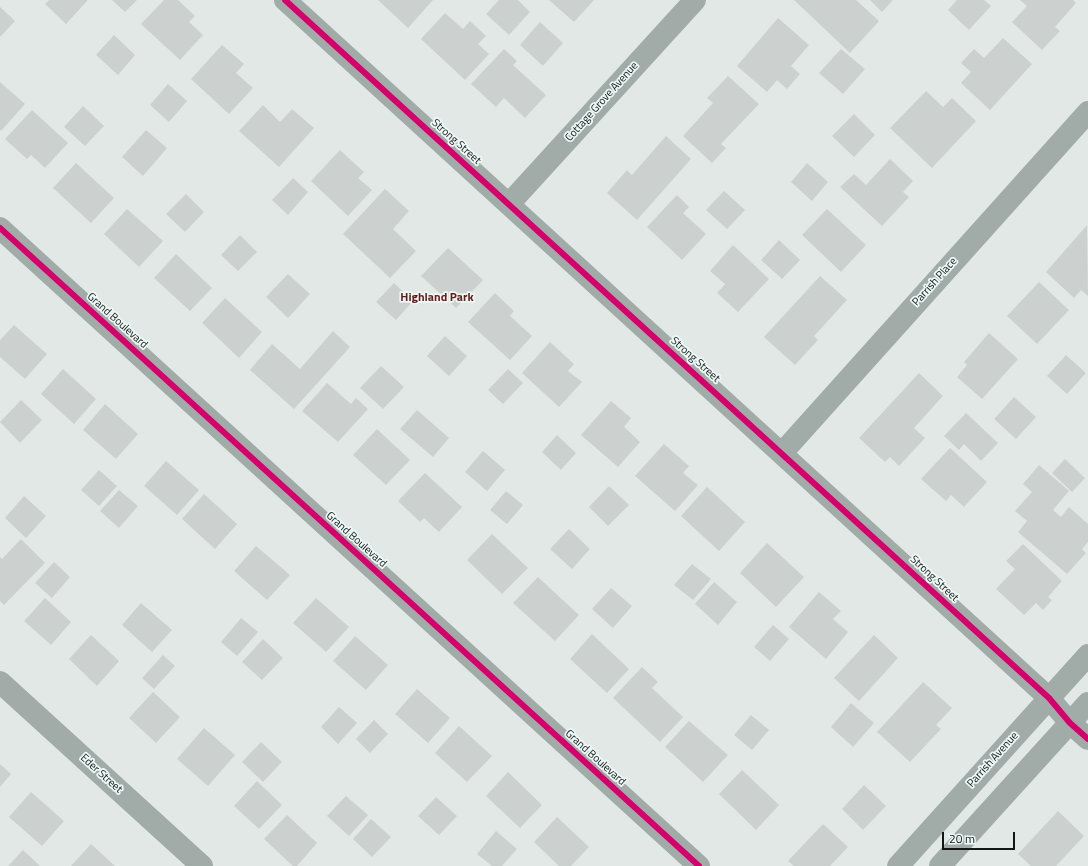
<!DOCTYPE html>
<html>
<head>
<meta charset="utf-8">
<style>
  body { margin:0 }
  #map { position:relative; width:1088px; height:866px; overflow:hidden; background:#e2e8e6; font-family:"Titillium Web",sans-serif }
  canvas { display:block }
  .scale { position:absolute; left:942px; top:832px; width:73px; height:18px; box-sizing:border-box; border:2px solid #121615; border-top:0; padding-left:5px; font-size:12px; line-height:14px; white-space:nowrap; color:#121615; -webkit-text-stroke:3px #ecf8f5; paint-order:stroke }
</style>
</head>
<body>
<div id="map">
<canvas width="1088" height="866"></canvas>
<div class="scale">20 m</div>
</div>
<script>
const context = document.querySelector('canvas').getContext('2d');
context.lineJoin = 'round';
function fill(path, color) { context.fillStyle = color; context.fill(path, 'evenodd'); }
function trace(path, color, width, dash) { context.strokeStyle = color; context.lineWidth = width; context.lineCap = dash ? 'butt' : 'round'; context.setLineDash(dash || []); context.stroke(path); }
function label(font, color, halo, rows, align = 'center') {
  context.font = font + ' "Titillium Web",sans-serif'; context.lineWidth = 3.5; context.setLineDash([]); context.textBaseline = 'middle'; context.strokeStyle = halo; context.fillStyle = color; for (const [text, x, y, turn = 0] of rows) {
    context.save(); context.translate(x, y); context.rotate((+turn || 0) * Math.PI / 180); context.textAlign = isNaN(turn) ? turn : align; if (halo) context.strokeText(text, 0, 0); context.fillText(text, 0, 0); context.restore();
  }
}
fill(new Path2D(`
  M49,0h38v1l-21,23 -21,-20z
  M112,0h25l-12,12z
  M164,0h14l17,16 -6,6 14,13 -23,25 -39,-36z
  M378,0h55l-25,28z
  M499,0h19l12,12 -21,23 -23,-21z
  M549,0h45l-20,22z
  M794,0h62l23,21 -29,32z
  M870,0h23l-11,12z
  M957,0h27l7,6 -22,24 -21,-20z
  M1020,0h53l3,3 -21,24 5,4 -18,19 -30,-28 15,-16z
  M0,7l15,14 -15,16z
  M445,13l18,16 7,-8 16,15 -8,8 11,10 -24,26 -44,-41z
  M778,18l31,27 -18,21 9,8 -13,15 -10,-9 -10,12 -30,-26z
  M540,22l23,21 -20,23 -23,-21z
  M114,35l21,20 -17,20 -22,-20z
  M1003,38l29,26 -42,46 -29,-27 10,-11 -10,-9 13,-14 10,9z
  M222,45l22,19 -8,9 17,15 -24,26 -38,-35z
  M504,49l13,12 -4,4 33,30 -21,23 -21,-20 -8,9 -25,-23z
  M841,49l24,20 -22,25 -24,-21z
  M728,76l31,28 -38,40 5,4 -14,15 -29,-27 30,-33 -6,-5z
  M0,82l25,22 -24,27 -1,-1z
  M168,84l19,17 -18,21 -19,-17z
  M926,91l17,16 9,-9 24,23 -44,47 -42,-40z
  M263,105l17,17 12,-13 22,19 -35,39 -40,-36z
  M83,106l21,20 -19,20 -21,-19z
  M32,110l36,33 -23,25 -14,-13 -4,4 -22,-20z
  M854,114l21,21 -21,22 -22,-21z
  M146,130l21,18 -24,28 -21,-19z
  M666,136l25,23 -54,61 -30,-27 20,-23 5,5z
  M340,150l24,22 -6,6 14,12 -24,26 -37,-35z
  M890,159l23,22 -10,11 6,5 -27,29 -42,-39 14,-13 12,11z
  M76,163l38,35 -23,25 -38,-35z
  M807,163l21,19 -16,19 -21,-19z
  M293,178l15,14 -20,23 -16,-15z
  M385,189l24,22 -16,18 23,22 -26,27 -47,-44z
  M724,191l21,19 -18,19 -21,-19z
  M186,194l18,18 -19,20 -19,-18z
  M677,195l12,12 -6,6 23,21 -24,26 -35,-33z
  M127,209l36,32 -24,26 -35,-33z
  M827,209l39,36 -25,27 -39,-37z
  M1087,225l1,71 -7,-6 -7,8 -28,-26z
  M240,235l17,17 -19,19 -17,-16z
  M779,240l21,20 -18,19 -21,-19z
  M733,245l36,34 -31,33 -21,-19 8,-9 -15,-13z
  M448,248l35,32 -27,28 -35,-32z
  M176,254l36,34 -22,23 -36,-33z
  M288,274l22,20 -22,24 -22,-21z
  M820,276l27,24 -33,36 4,4 -23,25 -31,-28z
  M1039,282l30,28 -32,34 -30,-28z
  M394,283l19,18 -17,19 -20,-18z
  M495,293l19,18 -4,5 22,20 -22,24 -42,-38z
  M225,298l37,34 -23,26 -37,-35z
  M14,325l33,29 -22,25 -25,-22v-17z
  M333,331l17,16 -56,62 -44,-39 22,-26 28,25z
  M989,333l29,26 -36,40 -25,-22 10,-12 -3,-3z
  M445,336l22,20 -18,20 -22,-20z
  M550,342l24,22 -6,7 14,11 -23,25 -37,-34z
  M1066,355l20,18 -19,21 -20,-18z
  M381,366l23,21 -21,22 -23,-21z
  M63,369l33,30 -22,25 -33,-30z
  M508,369l15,14 -20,21 -15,-14z
  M919,373l24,23 -29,32 11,10 -26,28 -9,-9 -5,5 -26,-24z
  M327,383l24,21 5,-6 12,11 -30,33 -36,-31z
  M1014,397l22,20 -20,22 -22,-20z
  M21,400l21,20 -22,23 -20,-21z
  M611,401l20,17 -7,9 16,15 -22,25 -37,-32z
  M105,404l33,30 -22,25 -33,-29z
  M417,410l32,28 -16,19 -33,-28z
  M966,413l32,30 -17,18 -17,-17 -5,6 -15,-14z
  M377,429l33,31 -24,25 -33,-30z
  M557,435l19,18 -15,17 -19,-18z
  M664,444l25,22 -6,7 15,12 -23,26 -40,-35z
  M950,448l37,34 -23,25 -13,-12 -5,6 -25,-22z
  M483,451l22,19 -18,21 -22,-19z
  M1065,459l20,19 -13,14 -20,-19z
  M166,461l33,29 -22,25 -33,-29z
  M1039,465l30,26 -16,19 8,7 8,-10 19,17v18l-6,7 4,4 -19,21 -49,-42 9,-11 -12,-10 17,-19 -9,-8z
  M99,470l18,16 -18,20 -18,-16z
  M425,473l37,34 -23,25 -15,-14 -4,4 -22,-21z
  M609,486l20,19 -21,21 -19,-19z
  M707,487l38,35 -26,29 -38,-35z
  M119,490l19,16 -19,22 -19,-17z
  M506,491l17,14 -16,19 -17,-14z
  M204,494l33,30 -22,25 -33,-30z
  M24,496l22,20 -20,22 -21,-20z
  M569,529l21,20 -18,20 -22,-20z
  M492,534l36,34 -26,26 -35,-34z
  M21,539l24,24 -41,42 -4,-4v-44l2,2z
  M767,543l37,34 -28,30 -36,-34z
  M1023,544l39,37 -14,16 4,3 -9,10 -7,-7 -12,12 -28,-26 19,-20 -9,-8z
  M256,546l34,29 -23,25 -33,-29z
  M54,562l16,15 -18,21 -17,-15z
  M692,564l19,15 -18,21 -19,-15z
  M538,577l41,38 -24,26 -42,-38z
  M714,582l23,20 -19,23 -23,-21z
  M611,588l21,18 -19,22 -21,-19z
  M819,592l22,19 -8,8 15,13 -22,27 -37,-32z
  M45,598l26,24 -20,23 -27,-24z
  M316,598l33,29 -23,25 -33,-29z
  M141,603l31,27 -20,22 -30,-27z
  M241,618l17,14 -21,24 -16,-14z
  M773,625l16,14 -19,22 -16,-14z
  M592,634l37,35 -22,24 -37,-34z
  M91,635l28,26 -22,25 -28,-27z
  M874,635l24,23 -39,43 -25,-23z
  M355,636l33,29 -22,25 -33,-29z
  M263,639l20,19 -21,22 -20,-18z
  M163,655l12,11 -21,23 -12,-11z
  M642,667l16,15 -6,6 31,29 -23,25 -47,-44z
  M923,682l29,26 -16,17 5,4 -31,33 -33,-30z
  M417,689l33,29 -22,25 -33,-29z
  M153,692l27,25 -24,26 -27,-25z
  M851,703l23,20 -21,24 -22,-20z
  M339,707l18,16 -19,21 -17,-17z
  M751,715l18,15 -17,20 -18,-15z
  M374,720l14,14 -18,19 -14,-14z
  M689,721l39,34 -25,27 -38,-35z
  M459,726l33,30 -25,26 -32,-29z
  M204,728l31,27 -27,31 -31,-27z
  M261,742l21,20 -19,20 -21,-20z
  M0,764l11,10 -11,13z
  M742,770l37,35 -23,25 -37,-36z
  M508,772l34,33 -22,23 -34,-32z
  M257,781l25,24 -23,24 -25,-23z
  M864,785l22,21 -23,24 -21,-21z
  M31,792l33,29 -22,25 -33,-29z
  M346,796l22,19 -19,21 -22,-20z
  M436,797l21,19 -18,19 -21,-19z
  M1058,811l26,25 -28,30h-25l-13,-12z
  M287,815l30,28 -20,23h-4l-29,-27z
  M557,817l32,30 -18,19h-12l-25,-24z
  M371,819l20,18 -19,20 -19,-18z
  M823,824l25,23 -18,19h-36l-6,-5z
  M496,831l21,18 -15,17h-10l-15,-12z
  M91,844l24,22h-44z
  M23,850l17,16h-32z`), '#ccd1d0');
trace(new Path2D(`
  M285,0l764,698 21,25 18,16
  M509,204l186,-204
  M0,228l699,638
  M782,453l306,-341
  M0,682l202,184
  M898,866l190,-211
  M940,866l148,-163`), '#a1aca9', 22);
trace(new Path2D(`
  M285,0l764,698 21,25 18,16
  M0,228l699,638`), '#d6006c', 6);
label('11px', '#121615', '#ecf8f5', [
  ["Cottage Grove Avenue",602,102,-48],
  ["Strong Street",456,142,42],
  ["Parrish Place",935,282,-48],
  ["Grand Boulevard",117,321,42],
  ["Strong Street",695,360,42],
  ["Grand Boulevard",356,540,42],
  ["Strong Street",934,579,43],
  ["Grand Boulevard",595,758,42],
  ["Parrish Avenue",993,760,-48],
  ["Eder Street",101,774,42]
]);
label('bold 12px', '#631e1c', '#ecf8f5', [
  ["Highland Park",437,298]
]);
</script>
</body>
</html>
